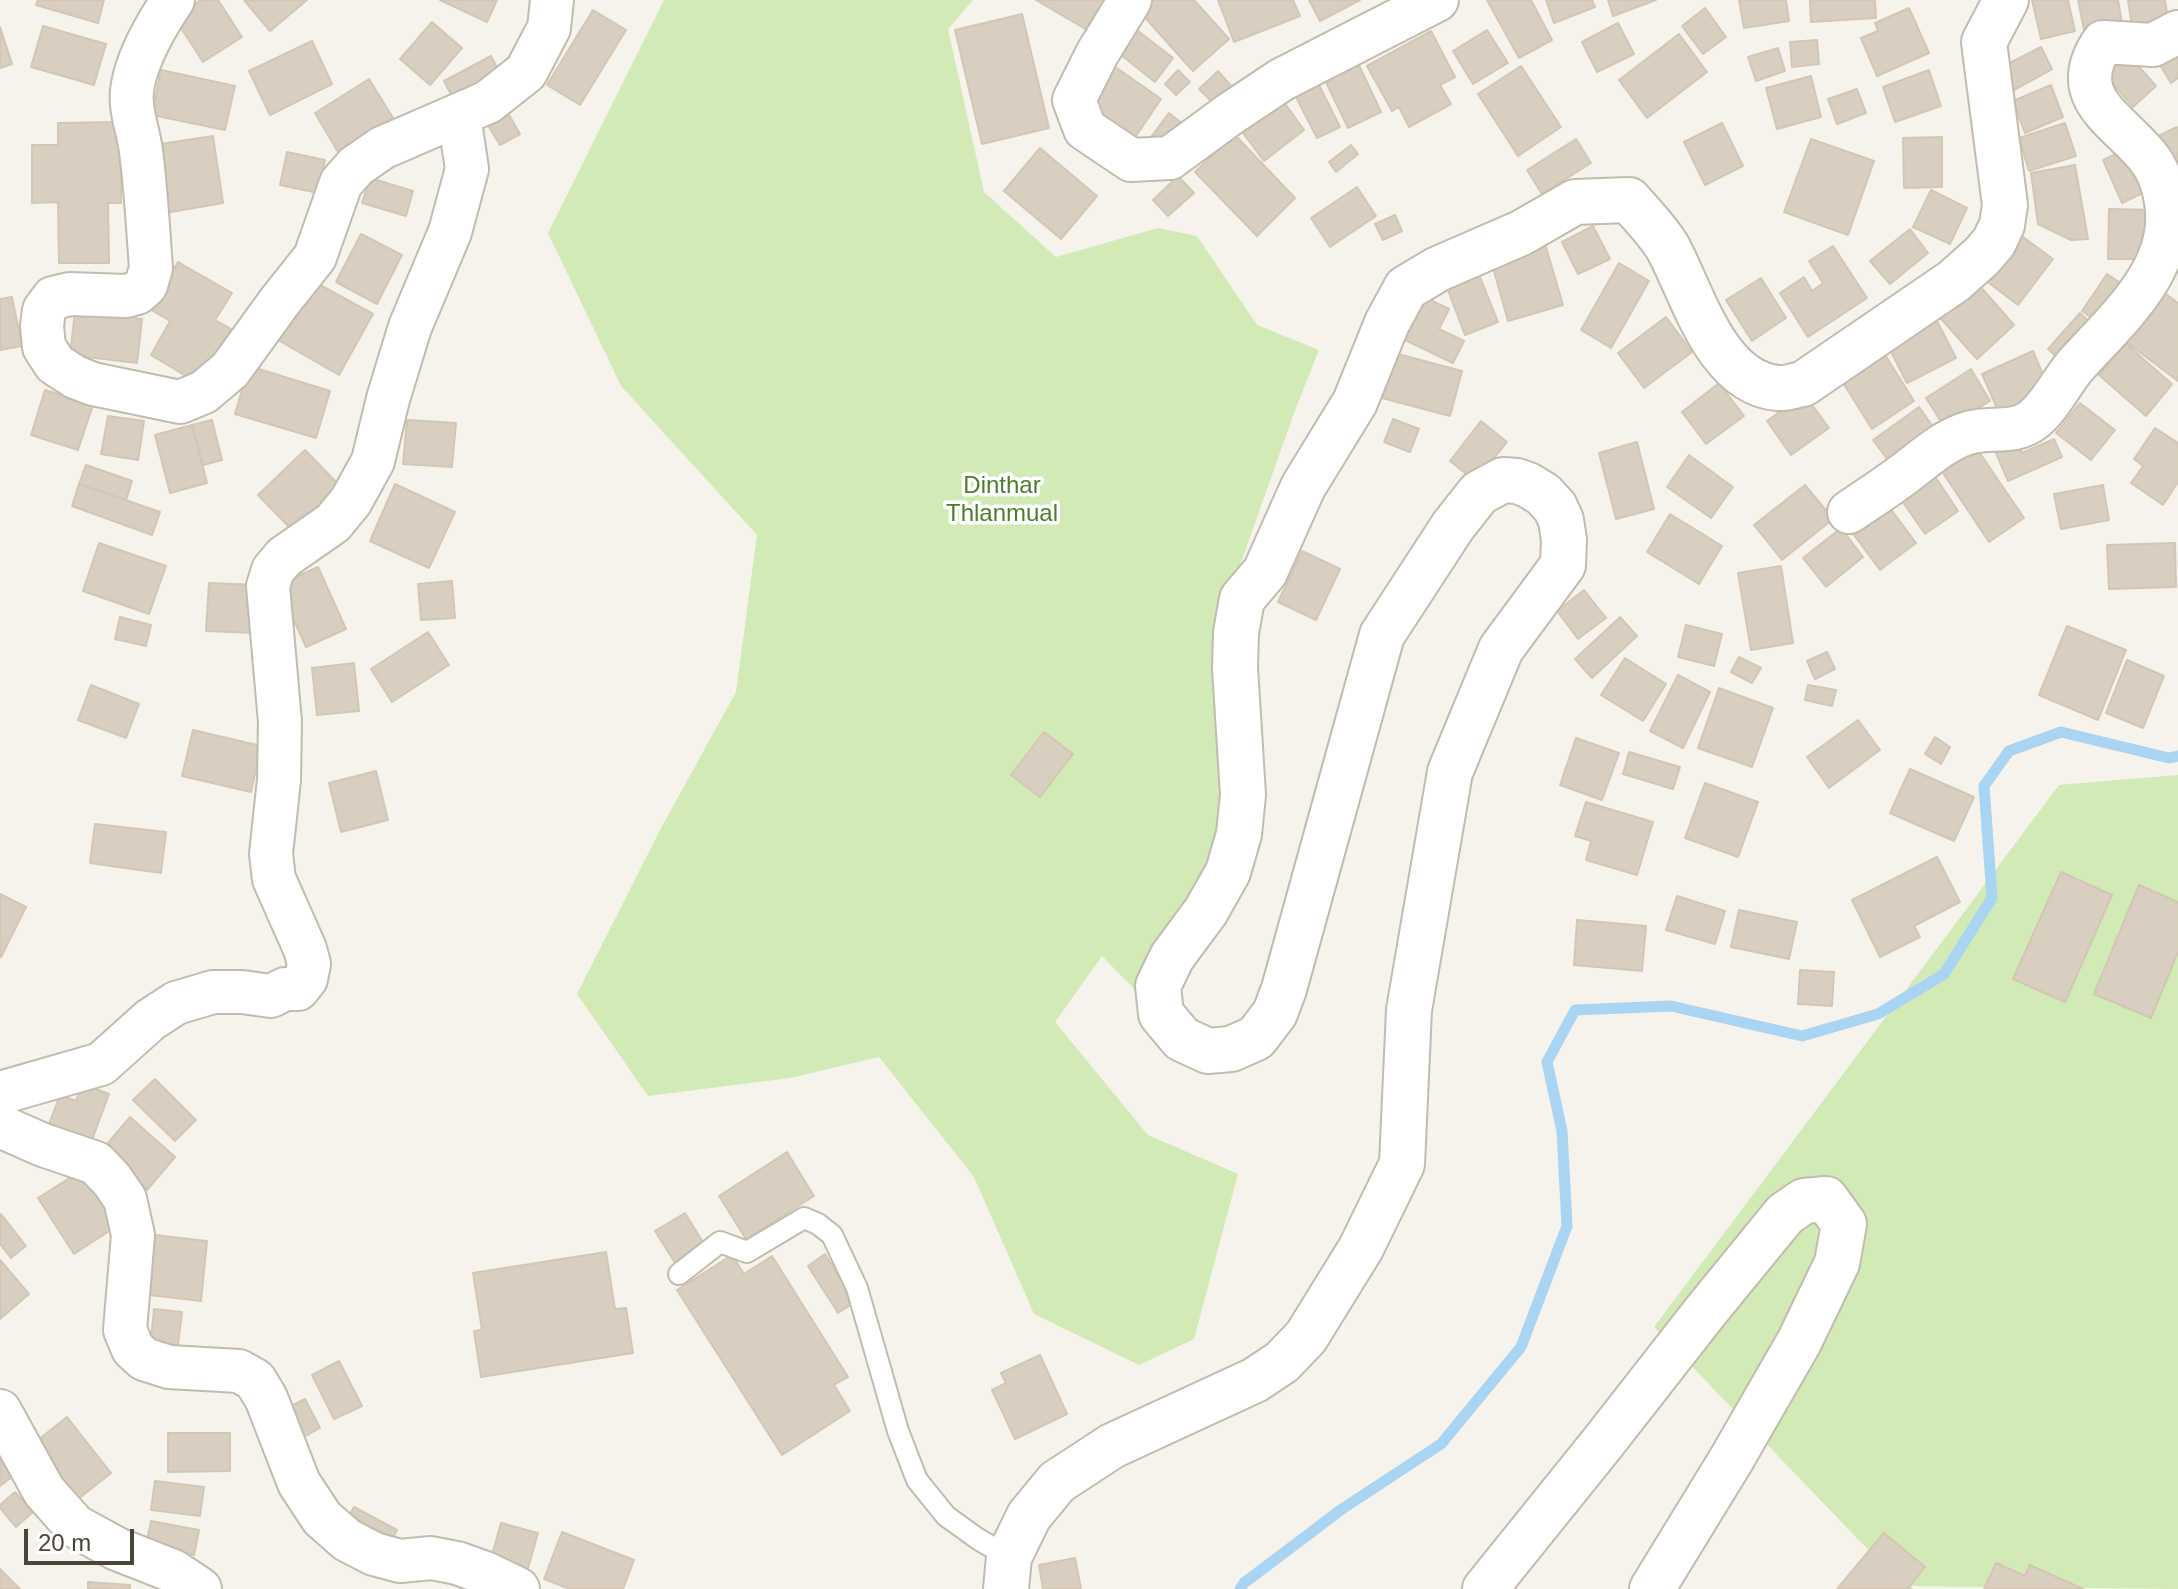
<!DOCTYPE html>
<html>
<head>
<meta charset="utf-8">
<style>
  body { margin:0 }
  #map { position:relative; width:2178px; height:1589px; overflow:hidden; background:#f6f3ec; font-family:Helvetica,sans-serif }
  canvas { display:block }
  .scale { position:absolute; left:24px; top:1529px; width:110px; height:36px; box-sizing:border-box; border:4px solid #4b4439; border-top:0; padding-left:10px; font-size:24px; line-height:28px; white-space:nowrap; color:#4b4439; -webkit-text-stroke:6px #fff; paint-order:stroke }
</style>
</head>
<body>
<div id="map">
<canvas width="2178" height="1589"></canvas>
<div class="scale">20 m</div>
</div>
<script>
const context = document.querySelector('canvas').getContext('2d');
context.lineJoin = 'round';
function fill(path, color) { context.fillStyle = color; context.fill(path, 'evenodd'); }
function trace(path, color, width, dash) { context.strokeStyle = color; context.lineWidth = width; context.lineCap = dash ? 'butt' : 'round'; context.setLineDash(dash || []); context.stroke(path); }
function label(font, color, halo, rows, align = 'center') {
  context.font = font + ' Helvetica,sans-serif'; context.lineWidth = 7; context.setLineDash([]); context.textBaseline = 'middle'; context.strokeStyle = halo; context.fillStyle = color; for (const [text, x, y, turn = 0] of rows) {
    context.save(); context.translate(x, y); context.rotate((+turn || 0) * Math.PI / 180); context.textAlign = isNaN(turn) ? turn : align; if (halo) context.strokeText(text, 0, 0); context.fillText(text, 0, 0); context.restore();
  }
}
fill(new Path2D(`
  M664,0h309l-25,29 36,163 72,65 102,-29 39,8 60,89 62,25 -25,63 -78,220 10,206 -55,85 -29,73 -40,-41 -47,66 93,113 90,39 -44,165 -55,26 -105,-51 -60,-137 -95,-120 -89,21 -142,18 -71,-102 84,-166 75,-136 21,-157 -136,-149 -73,-153z
  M2178,775v814l-275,-3 -249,-259 405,-542z`), '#d2eab5');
trace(new Path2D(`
  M1240,1589l4,-6 98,-74 99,-65 80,-97 46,-121 -5,-95 -15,-69 28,-52 96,-4 131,30 76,-22 66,-40 48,-76 -8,-112 25,-35 52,-19 108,26 9,-2`), '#a9d4f2', 11);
const building = new Path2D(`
  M38,0h66l-6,23 -62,-18z
  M201,0h17l24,37 -39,25 -29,-45z
  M244,0h63l-37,31z
  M440,0h57l-10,22z
  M1036,0h69l-18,30z
  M1151,0h43l35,39 -36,32 -54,-60z
  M1218,0h75l7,16 -66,26z
  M1309,0h51l-40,21z
  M1487,0h44l21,40 -33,18z
  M1546,0h46l3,7 -41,16z
  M1608,0h48l-43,16z
  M1739,0h47l3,21 -45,7z
  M1810,0h65l1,18 -65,4z
  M2032,0h36l7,31 -34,8z
  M2078,0h40l4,23 -38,7z
  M2128,0h37l4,27 -36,5z
  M1705,8l21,29 -23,17 -21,-28z
  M1909,8l20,45 -52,23 -16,-38 17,-7 -3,-8z
  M593,10l33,20 -46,75 -33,-20z
  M1022,14l27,114 -67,16 -27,-114z
  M432,22l30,26 -32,37 -30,-26z
  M1618,23l16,31 -37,18 -15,-30z
  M1129,24l44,34 -18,24 -44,-35z
  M43,26l63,18 -12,41 -63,-18z
  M0,27l12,37 -12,4z
  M1487,30l21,33 -35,21 -20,-33z
  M1431,31l24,46 -15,8 11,19 -42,23 -10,-20 -7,4 -25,-45z
  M1679,34l28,38 -60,46 -28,-38z
  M1817,40l2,24 -27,3 -2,-25z
  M2178,40v38l-7,5 -17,-28z
  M312,41l20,43 -62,31 -21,-44z
  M2041,47l11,22 -38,21 -12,-23z
  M1778,48l7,23 -29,10 -8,-24z
  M2126,52l30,34 -23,21 -30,-35z
  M491,56l13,25 -47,25 -13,-25z
  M1357,61l24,51 -33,16 -24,-50z
  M1114,66l47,33 -29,43 -48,-32z
  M1521,66l40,61 -43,29 -40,-62z
  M161,70l74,16 -10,44 -73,-15z
  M1178,70l12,12 -14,13 -11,-11z
  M1929,70l12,36 -46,16 -12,-35z
  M1218,71l14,16 -18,17 -15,-15z
  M1811,76l10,41 -44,12 -11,-41z
  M369,79l24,39 -55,34 -23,-39z
  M1318,83l22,44 -23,11 -22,-43z
  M2051,85l12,32 -38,16 -12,-32z
  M1857,89l9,24 -29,11 -9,-25z
  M1281,98l23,32 -40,31 -24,-32z
  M1169,113l16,13 -18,24 -16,-13z
  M509,115l11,19 -20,11 -11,-18z
  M121,122v81h-13l1,60h-50l-1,-61 -26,1v-58h26v-22z
  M1722,123l21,43 -38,19 -21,-43z
  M2065,123l11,33 -47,15 -10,-33z
  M2177,127l1,2v40l-28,-29z
  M1234,134l61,64 -38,38 -62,-64z
  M213,136l10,67 -58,10 -11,-68z
  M1942,137v50l-38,1 -1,-50z
  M1576,139l15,24 -49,31 -15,-24z
  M1811,139l63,22 -26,74 -64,-23z
  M1351,145l7,9 -22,18 -7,-10z
  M2132,147l19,42 -29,14 -19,-43z
  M1040,148l57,48 -36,43 -57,-48z
  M287,152l38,8 -7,33 -38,-8z
  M2075,165l13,74 -17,1 -33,-16 -7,-51z
  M1178,176l16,17 -26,23 -15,-16z
  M370,178l43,13 -7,25 -44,-13z
  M1357,187l19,29 -46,31 -19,-29z
  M1931,190l36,18 -17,36 -37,-17z
  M2109,209l44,1 -2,49h-43z
  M1395,215l7,16 -19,9 -8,-16z
  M1593,226l17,33 -32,15 -16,-32z
  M1910,229l18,24 -38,31 -20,-23z
  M361,234l41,21 -25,49 -41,-22z
  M2019,234l34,25 -35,46 -33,-25z
  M1833,246l34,52 -59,39 -28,-44 24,-16 8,14 11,-8 -14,-22z
  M1546,247l17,58 -55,16 -16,-57z
  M178,262l54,31 -17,27 16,9 -32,55 -48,-29 19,-34 -20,-12z
  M1619,263l30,18 -38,67 -30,-18z
  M1478,272l20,50 -33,13 -19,-50z
  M2107,274l24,16 -26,37 -23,-16z
  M1972,277l42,48 -37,34 -43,-48z
  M1761,278l25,40 -34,23 -26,-41z
  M311,280l62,34 -34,61 -61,-35z
  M2163,292l15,11v78l-52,-39z
  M12,297l10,49 -22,4v-51z
  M1424,297l25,12 -10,20 25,12 -11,22 -50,-24z
  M75,312l67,7 -5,44 -67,-8z
  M2080,313l19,18 -31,36 -20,-18z
  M1666,317l26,35 -48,36 -26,-35z
  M1937,321l19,37 -49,25 -19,-37z
  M2126,344l46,40 -26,32 -47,-41z
  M1882,350l32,51 -42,28 -32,-51z
  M2033,351l17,41 -50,23 -18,-41z
  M1394,353l68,18 -12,45 -68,-18z
  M249,366l81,25 -14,47 -81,-24z
  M1971,369l19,32 -45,27 -19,-30z
  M1719,383l25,33 -38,28 -24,-32z
  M45,390l48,15 -15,45 -47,-15z
  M1804,394l25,34 -38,27 -24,-34z
  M2080,403l35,27 -24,30 -35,-27z
  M1919,407l19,27 -45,33 -20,-27z
  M108,416l36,5 -6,39 -37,-6z
  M1393,419l26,10 -9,23 -26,-10z
  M212,420l10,40 -19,5 -11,-40z
  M407,420l49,3 -4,44 -49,-3z
  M1481,421l26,21 -32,39 -25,-20z
  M192,425l15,58 -37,10 -15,-58z
  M2155,428l23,15v39l-15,23 -32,-22 12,-17 -9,-7z
  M2015,437l7,16 32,-14 8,18 -54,24 -15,-35z
  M1637,442l17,67 -38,10 -17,-66z
  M1975,446l49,72 -35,24 -48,-72z
  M305,450l35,36 -47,45 -35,-36z
  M1689,455l44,32 -22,31 -44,-31z
  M86,465l46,16 -6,19 -47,-16z
  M1934,475l24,36 -33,23 -25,-36z
  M79,484l81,28 -8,23 -80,-29z
  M395,484l60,28 -26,56 -59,-27z
  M1805,485l28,34 -51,41 -28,-35z
  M2103,485l6,35 -48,9 -7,-35z
  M1884,500l32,43 -36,27 -32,-43z
  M1670,514l52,32 -23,38 -52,-32z
  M1841,528l22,29 -37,30 -23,-29z
  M99,543l67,23 -17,48 -66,-23z
  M2175,543l1,44 -67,2 -2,-44z
  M1302,551l38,18 -24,51 -38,-18z
  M1781,566l12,77 -42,7 -13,-77z
  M318,567l28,62 -40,18 -28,-62z
  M452,581l3,37 -34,2 -3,-36z
  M209,583l48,2 -3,48 -48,-2z
  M1584,590l22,28 -28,21 -21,-28z
  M120,617l31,8 -5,21 -31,-7z
  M1620,617l17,19 -45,42 -17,-19z
  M1686,625l36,9 -8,32 -36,-9z
  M2067,626l59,24 -28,70 -59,-25z
  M428,632l21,33 -57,37 -21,-33z
  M1827,652l8,17 -20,10 -8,-18z
  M1739,657l22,11 -9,15 -21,-11z
  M1625,658l41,26 -23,37 -42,-26z
  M2127,660l37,16 -21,52 -37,-15z
  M354,663l5,48 -42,4 -5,-47z
  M1678,675l32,17 -27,56 -33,-17z
  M91,685l48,19 -13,34 -48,-18z
  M1808,685l28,5 -4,16 -27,-6z
  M1719,688l54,20 -21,59 -54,-19z
  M1858,720l22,30 -51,38 -22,-31z
  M193,730l68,16 -10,46 -69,-16z
  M1044,732l29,22 -33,43 -29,-22z
  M1935,737l15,10 -9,17 -16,-10z
  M1576,738l43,15 -17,47 -42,-15z
  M1629,752l51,15 -7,22 -50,-15z
  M1910,769l64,28 -20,44 -64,-28z
  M376,771l12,49 -47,12 -12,-49z
  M1705,783l53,19 -20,55 -53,-19z
  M1586,802l67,20 -16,53 -51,-15 5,-19 -16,-5z
  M95,824l71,8 -5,41 -71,-10z
  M1937,857l23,45 -46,24 6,11 -40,20 -28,-57z
  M2061,872l51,23 -47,107 -52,-23z
  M2139,885l39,17v50l-27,66 -57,-24z
  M0,894l26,13 -25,50 -1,-1z
  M1677,896l48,15 -10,33 -49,-14z
  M1739,910l58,12 -8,37 -58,-12z
  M1577,920l69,6 -4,45 -68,-6z
  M1800,970l34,2 -2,34 -34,-2z
  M155,1079l41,41 -21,21 -42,-41z
  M82,1084l27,10 -17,46 -43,-16 11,-29 16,6z
  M130,1117l45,40 -28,33 -45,-40z
  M787,1152l27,44 -68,43 -27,-43z
  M82,1170l35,56 -43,28 -36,-56z
  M685,1213l21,34 -29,19 -22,-35z
  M1,1214l25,32 -15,12 -11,-14z
  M155,1235l52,6 -6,60 -52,-6z
  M606,1252l9,57 11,-1 7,45 -152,24 -7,-46 8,-1 -9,-57z
  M825,1254l30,48 -17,11 -30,-47z
  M732,1255l12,19 28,-18 76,121 -14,8 16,26 -68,44 -105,-165z
  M0,1260l29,34 -29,25z
  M154,1309l28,3 -5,41 -27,-3z
  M1040,1355l27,59 -52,25 -23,-49 14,-7 -5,-10z
  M339,1361l23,45 -28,13 -22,-44z
  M305,1399l15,29 -18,10 -15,-30z
  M67,1417l44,56 -34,27 -44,-56z
  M168,1433h62v38l-62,1z
  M0,1459l13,17 -13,10z
  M155,1481l49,6 -4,29 -49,-6z
  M15,1492l18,20 -17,15 -16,-19v-3z
  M354,1507l43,23 -11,21 -44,-23z
  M151,1521l48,9 -5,25 -48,-9z
  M501,1523l37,10 -11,39 -37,-10z
  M562,1532l72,28 -11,29h-53l-26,-10z
  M1884,1533l41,34 -16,20 3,2h-75z
  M1075,1558l6,31h-38l-4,-24z
  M1996,1563l29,13 5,-11 53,24h-99z
  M0,1569l20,20h-20z
  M88,1582l42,3v4h-42z`);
fill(building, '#d8cfc1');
trace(building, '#d3c7b4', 2);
const service = new Path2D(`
  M679,1274l41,-32 27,10 57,-34 14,6 14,11 25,53 41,143 19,49 29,36 32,23 31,18`);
const minor = new Path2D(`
  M173,0c-17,25 -34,54 -40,84 -5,23 5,44 8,67 5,38 7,78 10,117l-5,17 -9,8 -11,3 -56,-2 -17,4 -9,12 -2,16 2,21 11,17 20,13 18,7 87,18 24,-10 26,-22 50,-69 35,-44 26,-74 15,-17 26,-18 106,-46 38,-30 23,-44 3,-28
  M1130,0l-33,54 -23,46 11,29 46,31 39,-2 60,-44 51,-34 156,-80
  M1849,512c19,-13 38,-25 55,-38 19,-14 38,-32 61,-40 23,-9 49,2 69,-15 17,-14 27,-36 41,-53 40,-45 102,-96 91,-164 -2,-15 -8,-33 -18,-45 -29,-37 -83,-59 -45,-115l50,3 25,-13
  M0,1093l101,-29 49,-44 26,-17 37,-11h29l29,4 14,-7h13l8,-10 3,-15 -4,-15 -31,-70 -3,-25 8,-74 1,-58 -12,-136 5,-16 11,-13 49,-34 18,-22 22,-40 15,-62 22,-72 40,-95 17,-63 -8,-53
  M0,1126l43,19 53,18 16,17 13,19 8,36 -8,95 8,19 11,10 25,8 70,4 16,9 11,18 33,85 23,35 25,22 27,14 26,7 31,-3 26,5 28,10 33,16
  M0,1411l44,80 31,35 42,23 56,22 27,18`);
const tertiary = new Path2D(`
  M1006,1589l3,-32 20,-41 28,-34 55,-36 143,-66 27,-18 24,-25 55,-89 41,-84 7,-154 41,-238 51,-123 62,-84 1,-25 -3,-20 -6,-13 -12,-13 -15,-9 -11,-4 -14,-1 -24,13 -26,33 -71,109 -98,354 -9,24 -19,25 -25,11 -23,2 -26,-12 -21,-25 -3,-28 14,-29 34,-46 22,-39 11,-38 4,-39 -8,-127 1,-35 6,-34 23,-27 38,-85 52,-85 32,-79 19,-35 32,-19 83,-36 54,-31 54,-2c13,15 29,31 39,48 25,46 48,135 110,140 8,1 17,-3 25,-4l151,-103 28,-25 12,-14 8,-17 3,-20 -21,-163 22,-42
  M1485,1589l116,-144 104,-133 80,-98 19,-13 22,-2 18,25 -7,39 -38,79 -68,118 -79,129`);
trace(service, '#c2bbae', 24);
trace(minor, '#c2bbae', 46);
trace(tertiary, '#c2bbae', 48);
trace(service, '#fff', 20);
trace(minor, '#fff', 42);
trace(tertiary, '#fff', 44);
label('24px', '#4a7f2a', '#fff', [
  ["Dinthar",1002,486],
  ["Thlanmual",1002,514]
]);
</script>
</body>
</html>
